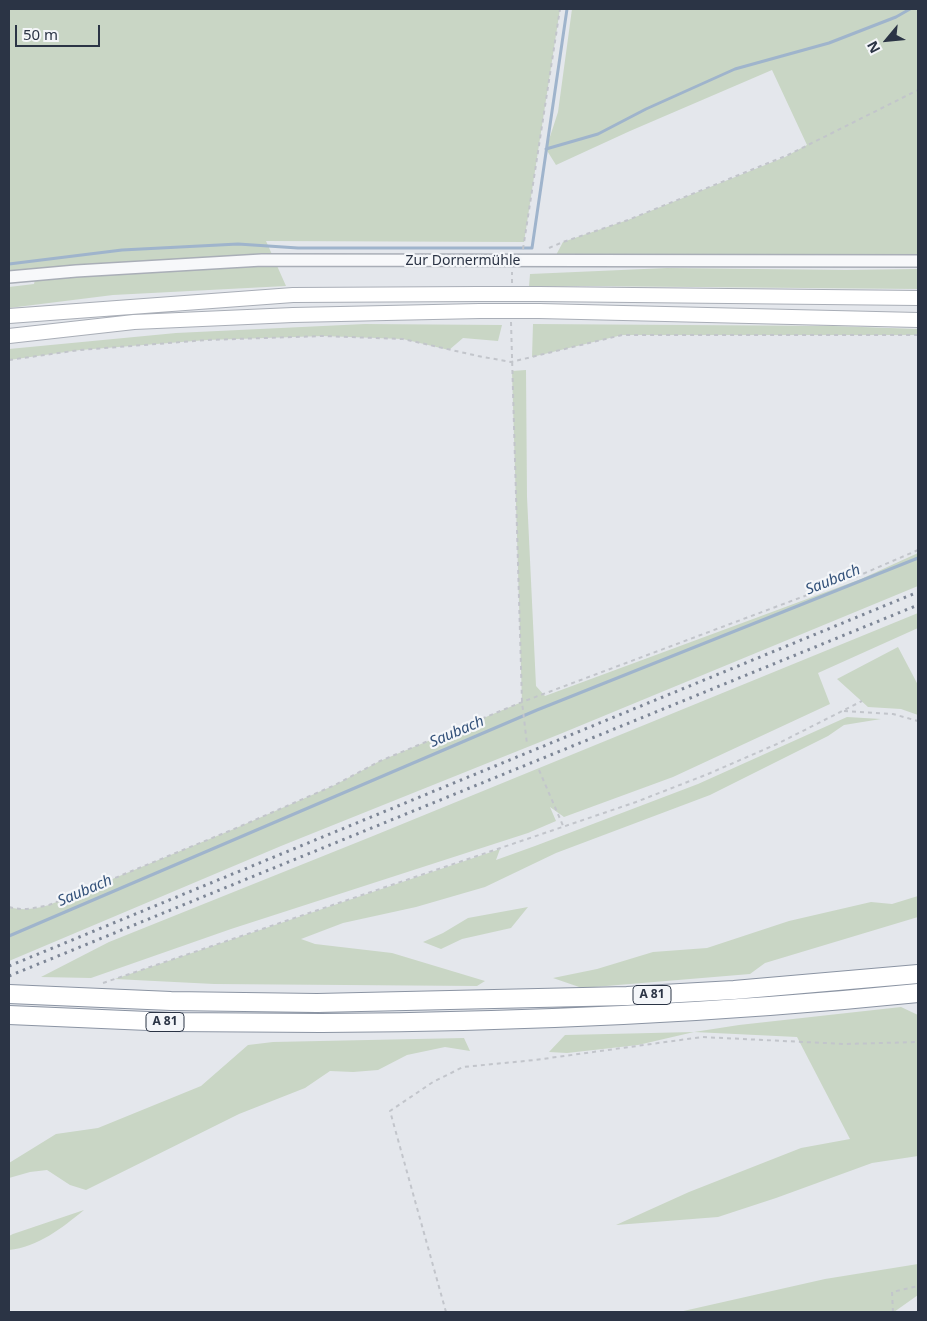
<!DOCTYPE html>
<html>
<head>
<meta charset="utf-8">
<style>
  body { margin:0 }
  #map { position:relative; width:927px; height:1321px; overflow:hidden; background:#e4e7ec; font-family:"Noto Sans",sans-serif }
  canvas { display:block }
  .frame { position:absolute; inset:0; border:10px solid #2b3445; pointer-events:none }
  .north { position:absolute; left:862px; top:15px; width:50px; height:50px; -webkit-text-stroke:4px #f4f6f9; paint-order:stroke; rotate:242deg; font-size:14px; font-weight:700; line-height:20px; text-align:center; color:#2b3445 }
  .north::after { content:''; display:block; margin:auto; width:18px; height:22px; background:#2b3445; clip-path:polygon(50% 0,100% 100%,50% 72%,0 100%) }
  .scale { position:absolute; left:15px; top:25px; width:85px; height:22px; box-sizing:border-box; border:2px solid #2b3445; border-top:0; padding-left:6px; font-size:15px; line-height:18px; white-space:nowrap; color:#2b3445; -webkit-text-stroke:4px #f4f6f9; paint-order:stroke }
</style>
</head>
<body>
<div id="map">
<canvas width="927" height="1321"></canvas>
<div class="frame"></div>
<div class="north">N</div>
<div class="scale">50 m</div>
</div>
<script>
const context = document.querySelector('canvas').getContext('2d');
context.lineJoin = 'round';
function fill(path, color) { context.fillStyle = color; context.fill(path, 'evenodd'); }
function trace(path, color, width, dash) { context.strokeStyle = color; context.lineWidth = width; context.lineCap = dash ? 'butt' : 'round'; context.setLineDash(dash || []); context.stroke(path); }
function label(font, color, halo, rows, align = 'center') {
  context.font = font + ' "Noto Sans",sans-serif'; context.lineWidth = 4.5; context.setLineDash([]); context.textBaseline = 'middle'; context.strokeStyle = halo; context.fillStyle = color; for (const [text, x, y, turn = 0] of rows) {
    context.save(); context.translate(x, y); context.rotate((+turn || 0) * Math.PI / 180); context.textAlign = isNaN(turn) ? turn : align; if (halo) context.strokeText(text, 0, 0); context.fillText(text, 0, 0); context.restore();
  }
}
fill(new Path2D(`
  M9,9h551l-36,233 -258,-1 20,45 -173,9 -104,13v-21l25,-3 2,-9 -27,2z
  M572,9h346v245l-47,2 -125,-2 -191,3 8,-15 65,-22 157,-63 22,-12 -35,-75 -142,61 -74,34 -10,-16 12,-37z
  M667,268l179,2 72,-1v20l-338,-3 -51,1 1,-13z
  M365,324l137,1 -4,16 -35,-3 -14,12 -46,-11 -80,-3 -116,4 -127,10 -71,10v-11l167,-16z
  M533,324l300,2 85,3v6h-296l-90,22z
  M526,370l1,127 9,189 9,10 316,-117 57,-26v33l-358,148 -279,112 -272,115v-54c14,4 26,2 40,-2l185,-76 101,-44 45,-24 142,-59 -10,-331z
  M918,613v15l-100,45 12,31 -157,73 -109,40 -14,-10 6,14 -28,12 -297,96 -140,49 -50,-1 68,-35 264,-106z
  M898,647l20,38v30l-17,-6 -33,-2 -31,-28z
  M847,717l34,2 -37,6 -16,11 -118,59 -154,58 -71,34 -69,20 -73,16 -42,16 14,5 77,9 93,28 -8,5 -263,-2 -99,-5 385,-130 -4,11 39,-14 163,-62z
  M918,896v21l-153,46 -15,11 -168,14 -29,-10 44,-9 56,-17 54,-4 82,-27 82,-19 21,2z
  M528,907l-17,21 -49,11 -21,10 -18,-7 20,-9 25,-15z
  M901,1007l17,8v141l-46,7 -96,35 -58,19 -102,8 73,-33 112,-44 49,-9 -53,-102 -103,-5 -56,13 -71,8 -18,-1 16,-17 129,-3 45,-7z
  M464,1038l6,13 -25,-4 -38,8 -29,15 -25,2 -23,-1 -25,17 -66,26 -153,76 -16,-5 -23,-15 -17,2 -21,6v-15l47,-29 42,-6 103,-42 47,-41 25,-3z
  M84,1210c-22,18 -46,37 -75,40v-14l4,-2z
  M918,1264v31l-24,17h-215l146,-33z`), '#c9d6c5');
trace(new Path2D(`
  M546,149l52,-15 48,-25 89,-40 94,-26 67,-26 14,-8
  M9,264l113,-14 116,-6 60,4h234l35,-239
  M9,936l528,-226 381,-152`), '#9fb4cc', 3);
const tertiary = new Path2D(`
  M9,277l67,-6 186,-11 656,1`);
const secondary = new Path2D(`
  M539,294l379,4
  M539,311l379,9
  M9,316l284,-21 187,-1
  M9,336l125,-14 159,-7 187,-4`);
const motorway = new Path2D(`
  M317,1003l310,-7 107,-6 184,-16
  M321,1023c199,-1 399,-10 597,-30`);
trace(tertiary, '#a9aeb7', 14);
trace(secondary, '#a9aeb7', 16);
trace(motorway, '#8b94a3', 20);
trace(new Path2D(`
  M549,248l14,-6 65,-22 160,-65 130,-65
  M523,249l37,-240
  M512,283v-11
  M511,322l11,380 5,42
  M9,360l71,-10 127,-10 116,-4 80,3 75,17 33,6 111,-27h296
  M844,711l49,3 25,7
  M539,770l25,58
  M9,907c14,4 26,1 40,-2l185,-76 101,-44 45,-24 142,-59 336,-126 60,-26
  M103,983l533,-181 72,-28 69,-30 85,-43
  M446,1312l-56,-201 43,-29 30,-15 72,-7 167,-23 143,7 73,-2
  M893,1312l-1,-20 26,-6`), '#c2c5cb', 2, [4, 4]);
trace(tertiary, '#f7f8fa', 11);
trace(secondary, '#fff', 14);
trace(motorway, '#fff', 18);
trace(new Path2D(`
  M9,966l909,-374
  M9,976l909,-371`), '#7d8696', 3, [2.5, 5]);
const secondaryBridge = new Path2D(`
  M480,294h59
  M480,311h59`);
const motorwayBridge = new Path2D(`
  M9,994l162,7 146,2
  M9,1015l162,7 150,1`);
trace(secondaryBridge, '#a9aeb7', 16, []);
trace(motorwayBridge, '#8b94a3', 20, []);
trace(secondaryBridge, '#fff', 14);
trace(motorwayBridge, '#fff', 18);
for (const [x, y, w] of [
  [652,995,38],
  [165,1022,38]
]) { const box = new Path2D(); box.roundRect(x - w / 2, y - 9.5, w, 19, 4); context.fillStyle = '#f4f6f9'; context.fill(box); trace(box, '#2b3445', 1); }
label('bold 12px', '#2b3445', null, [
  ["A 81",652,995],
  ["A 81",165,1022]
]);
label('14px', '#2b3445', '#f4f6f9', [
  ["Zur Dornermühle",463,261]
]);
label('italic 15px', '#34527a', '#f4f6f9', [
  ["Saubach",833,580,-22],
  ["Saubach",457,732,-23],
  ["Saubach",85,891,-23]
]);
</script>
</body>
</html>
